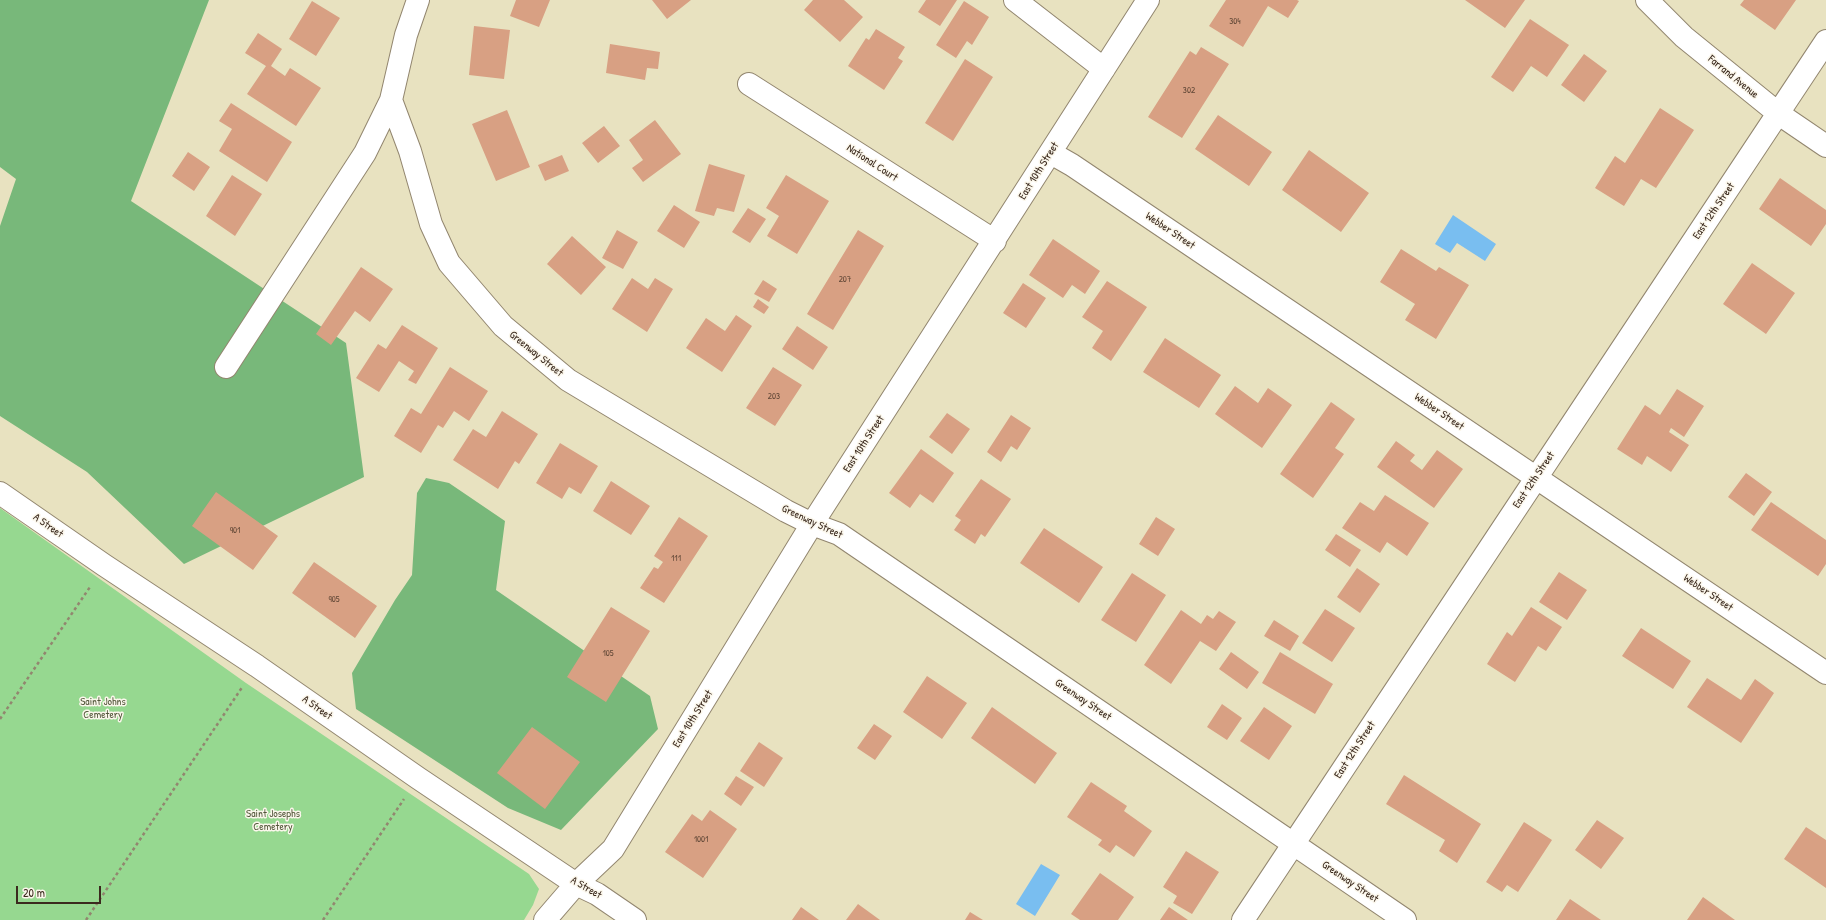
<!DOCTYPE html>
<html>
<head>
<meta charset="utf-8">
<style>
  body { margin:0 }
  #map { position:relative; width:1826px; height:920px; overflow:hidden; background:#e8e2c0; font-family:"Patrick Hand",sans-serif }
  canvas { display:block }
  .scale { position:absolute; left:16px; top:886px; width:85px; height:18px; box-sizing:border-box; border:2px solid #3b2a1e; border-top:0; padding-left:5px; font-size:12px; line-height:14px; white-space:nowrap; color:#3b2a1e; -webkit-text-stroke:3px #fbf7ec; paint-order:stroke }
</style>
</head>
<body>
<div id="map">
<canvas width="1826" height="920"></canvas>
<div class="scale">20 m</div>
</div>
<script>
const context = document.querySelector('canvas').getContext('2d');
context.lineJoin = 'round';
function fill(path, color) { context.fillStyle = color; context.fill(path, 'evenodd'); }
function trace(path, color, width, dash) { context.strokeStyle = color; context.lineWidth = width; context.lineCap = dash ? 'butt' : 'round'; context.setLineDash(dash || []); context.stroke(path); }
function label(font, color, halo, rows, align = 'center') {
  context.font = font + ' "Patrick Hand",sans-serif'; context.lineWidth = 3; context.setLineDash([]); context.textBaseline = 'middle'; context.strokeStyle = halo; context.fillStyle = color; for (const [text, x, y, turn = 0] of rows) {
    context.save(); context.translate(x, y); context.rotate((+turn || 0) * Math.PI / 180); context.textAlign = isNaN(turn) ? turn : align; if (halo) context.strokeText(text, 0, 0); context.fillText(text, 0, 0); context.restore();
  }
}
fill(new Path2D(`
  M0,508l246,175 283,191 10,15 -6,16 -9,15h-524z`), '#96d890');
fill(new Path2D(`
  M0,0h209l-78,201 215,142 18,134 -180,87 -97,-92 -87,-56v-190l16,-47 -16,-12z
  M426,478l23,5 56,38 -9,69 154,106 8,33 -97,101 -53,-22 -152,-99 -4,-36 43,-73 17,-25 5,-82z`), '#78b87a');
fill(new Path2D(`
  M1453,215l43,29 -11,17 -28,-18 -7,10 -15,-9z
  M1041,864l19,11 -25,41 -19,-12z`), '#79bef0');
fill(new Path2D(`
  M516,0h34l-11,27 -29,-11z
  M652,0h39l-24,19z
  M813,0h31l19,17 -23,25 -36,-32z
  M926,0h31l-17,26 -22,-14z
  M1226,0h71l2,1 -11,17 -20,-12 -25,41 -34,-21z
  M1465,0h60l-20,28z
  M1744,0h52l-21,30 -35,-25z
  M312,1l28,17 -24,38 -27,-17z
  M964,1l25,16 -17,28 -5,-4 -11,17 -20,-13z
  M1530,19l39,26 -22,32 -16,-11 -18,26 -22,-15z
  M474,26l36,4 -6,49 -35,-4z
  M876,29l29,18 -7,11 5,3 -19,29 -36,-24 18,-28 3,2z
  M258,33l24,16 -11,17 14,10 5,-8 31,20 -25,38 -49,-32 19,-28 -21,-13z
  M610,44l50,8 -2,17 -11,-1 -2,12 -39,-7z
  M1201,47l28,17 -47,74 -34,-21 42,-66 6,4z
  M1584,54l23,17 -23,31 -23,-17z
  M965,59l28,18 -40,64 -28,-18z
  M231,103l61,39 -25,40 -48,-31 13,-22 -13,-8z
  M1660,108l34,22 -38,58 -15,-9 -17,27 -29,-18 20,-32 10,7z
  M507,110l23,57 -34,14 -24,-57z
  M1218,115l54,37 -23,34 -54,-37z
  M655,120l26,34 -38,28 -11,-14 11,-8 -14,-20z
  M604,126l16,20 -22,17 -16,-20z
  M1309,150l60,43 -28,39 -59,-42z
  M188,152l22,15 -16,24 -22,-15z
  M562,155l7,16 -24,10 -7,-16z
  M709,164l36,11 -11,37 -17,-4 -3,8 -19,-5z
  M232,175l30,19 -27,42 -29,-20z
  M786,175l43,26 -32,53 -30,-18 12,-20 -13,-8z
  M1780,178l46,32v14l-15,22 -52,-37z
  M674,205l26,17 -16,26 -27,-17z
  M748,208l18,11 -16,24 -18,-11z
  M617,230l21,12 -15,27 -21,-11z
  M858,230l26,16 -51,84 -26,-16z
  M572,236l34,31 -25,28 -34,-31z
  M1053,239l47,32 -15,23 -13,-9 -9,13 -34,-23z
  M1401,249l35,22 3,-4 30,18 -33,54 -31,-19 10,-16 -35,-22z
  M1752,263l43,30 -29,41 -43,-30z
  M361,267l32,22 -23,33 -15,-11 -24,34 -15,-11z
  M632,278l16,11 7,-11 18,11 -26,43 -35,-23z
  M763,280l14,9 -8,13 -15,-8z
  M1107,281l40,26 -36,54 -19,-13 11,-17 -21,-14z
  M1023,283l23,15 -20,30 -23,-15z
  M758,299l11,8 -5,7 -11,-7z
  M736,315l16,11 -30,46 -36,-24 20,-30 19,13z
  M402,325l36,23 -22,36 -8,-4 6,-9 -15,-10 -20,31 -23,-14 22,-34 8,5z
  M797,326l31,21 -15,23 -31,-21z
  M1165,338l56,37 -22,33 -56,-36z
  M450,367l38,24 -19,30 -15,-10 -11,17 -5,-3 -17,28 -27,-17 17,-28 10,6z
  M773,367l29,18 -27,41 -29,-18z
  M1235,386l23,17 10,-15 24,17 -30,43 -47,-34z
  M1677,389l27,17 -20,31 -13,-9 -2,4 20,13 -18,27 -24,-16 -5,9 -25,-16 28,-44 15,10z
  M1331,402l24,17 -20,29 9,6 -31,44 -33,-24z
  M502,411l36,23 -19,30 -4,-3 -17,28 -45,-29 20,-31 13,8z
  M947,413l23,16 -18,25 -23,-17z
  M1011,415l20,13 -14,22 -6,-4 -10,16 -14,-10z
  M1396,441l19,14 -5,6 12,9 15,-20 26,19 -29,39 -57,-41z
  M560,443l38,23 -17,28 -12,-7 -7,12 -26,-16z
  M921,449l33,24 -21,30 -13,-9 -10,14 -21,-15z
  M1746,473l26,19 -18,24 -26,-19z
  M981,479l30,20 -26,38 -4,-3 -6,10 -21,-14 7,-10 -6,-4z
  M611,481l39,25 -19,29 -38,-24z
  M216,492l62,44 -25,34 -61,-44z
  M1385,495l44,28 -22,33 -20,-14 -7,11 -38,-25 18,-26 14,9z
  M1771,502l55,38v24l-8,12 -67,-46z
  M679,517l29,19 -44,67 -24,-15 14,-21 4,2 5,-7 -9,-6z
  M1156,517l19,12 -17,27 -19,-12z
  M1044,528l59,39 -24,36 -59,-40z
  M1336,534l25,16 -11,17 -25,-17z
  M314,562l63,44 -22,32 -63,-45z
  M1357,568l23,16 -20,29 -23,-16z
  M1559,572l28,18 -20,30 -28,-18z
  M1132,573l34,22 -30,47 -35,-22z
  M611,607l39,24 -44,71 -39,-25z
  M1531,607l31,20 -16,24 -8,-5 -23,36 -28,-18 20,-32 5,4z
  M1325,609l30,19 -23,34 -30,-19z
  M1181,610l20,14 6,-9 6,4 6,-8 17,11 -20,29 -16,-10 -29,43 -27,-19z
  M1274,620l25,16 -9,15 -26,-15z
  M1641,628l50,33 -18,28 -51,-33z
  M1231,652l28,20 -12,17 -28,-20z
  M1280,652l53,32 -18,30 -53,-31z
  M927,676l40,27 -25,36 -39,-27z
  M1707,678l34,22 14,-21 19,14 -33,50 -54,-36z
  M1222,704l20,14 -15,22 -20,-13z
  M992,707l65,46 -22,31 -64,-46z
  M1264,707l28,19 -23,34 -29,-19z
  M874,724l18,12 -17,24 -18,-12z
  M532,727l48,35 -35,47 -48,-36z
  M759,742l24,16 -19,29 -24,-16z
  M1404,775l77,49 -24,39 -18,-12 6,-11 -59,-36z
  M736,776l18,11 -13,19 -17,-12z
  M1091,782l36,24 -3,5 28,20 -18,26 -18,-12 -6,8 -12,-8 4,-5 -35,-23z
  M710,810l27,19 -34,49 -38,-26 27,-38 10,7z
  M1597,820l27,18 -23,31 -26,-19z
  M1524,822l28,18 -34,52 -11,-7 -5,7 -16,-10z
  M1806,827l20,13v48l-42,-29z
  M1186,851l33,21 -27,42 -19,-11 4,-7 -14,-9z
  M1100,873l34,24 -16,23h-38l-9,-6z
  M1703,897l32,23h-48z
  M1570,899l31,21h-45z
  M858,904l22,16h-34z
  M801,907l18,13h-27z
  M1169,907l19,13h-28z
  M970,912l13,8h-18z`), '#d8a083');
const minor = new Path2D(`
  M418,0l-12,35 -15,65 19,51 21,73 18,39 54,63 65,54 218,131 26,13 27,10 566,386
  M1015,0l89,69
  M1647,0l37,37 95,77 47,32
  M749,84l246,157
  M1051,153l21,12 754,508
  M226,367l139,-214 26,-53
  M0,493l104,72 153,101 161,112 158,106 21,10 38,26
  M545,920l31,-36 37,-35 199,-325 336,-524
  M1243,920l583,-879`);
trace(minor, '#92866f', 24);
trace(new Path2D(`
  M0,719l90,-132
  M86,920l157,-234
  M323,920l81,-121`), '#92866f', 2.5, [3, 3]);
trace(minor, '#fff', 22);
label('9px', '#624837', null, [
  ["304",1235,22],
  ["302",1189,91],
  ["207",845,280],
  ["203",774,397],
  ["901",235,531],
  ["111",676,559],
  ["905",334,600],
  ["105",608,654],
  ["1001",701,840]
]);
label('11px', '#3b2a1e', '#fbf7ec', [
  ["Farrand Avenue",1733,77,39],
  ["National Court",872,163,33],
  ["East 10th Street",1039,171,-58],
  ["East 12th Street",1714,211,-56],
  ["Webber Street",1170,231,34],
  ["Greenway Street",536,354,39],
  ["Webber Street",1439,412,34],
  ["East 10th Street",864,444,-57],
  ["East 12th Street",1534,480,-56],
  ["Greenway Street",812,522,25],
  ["A Street",48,526,35],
  ["Webber Street",1708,593,34],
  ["Greenway Street",1083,700,34],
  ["A Street",317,708,35],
  ["East 10th Street",693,719,-58],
  ["East 12th Street",1355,750,-57],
  ["Greenway Street",1350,882,34],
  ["A Street",586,888,30]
]);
label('11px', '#52563a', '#fbf7ec', [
  ["Saint Johns",103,702],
  ["Cemetery",103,715],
  ["Saint Josephs",273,814],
  ["Cemetery",273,827]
]);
</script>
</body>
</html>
